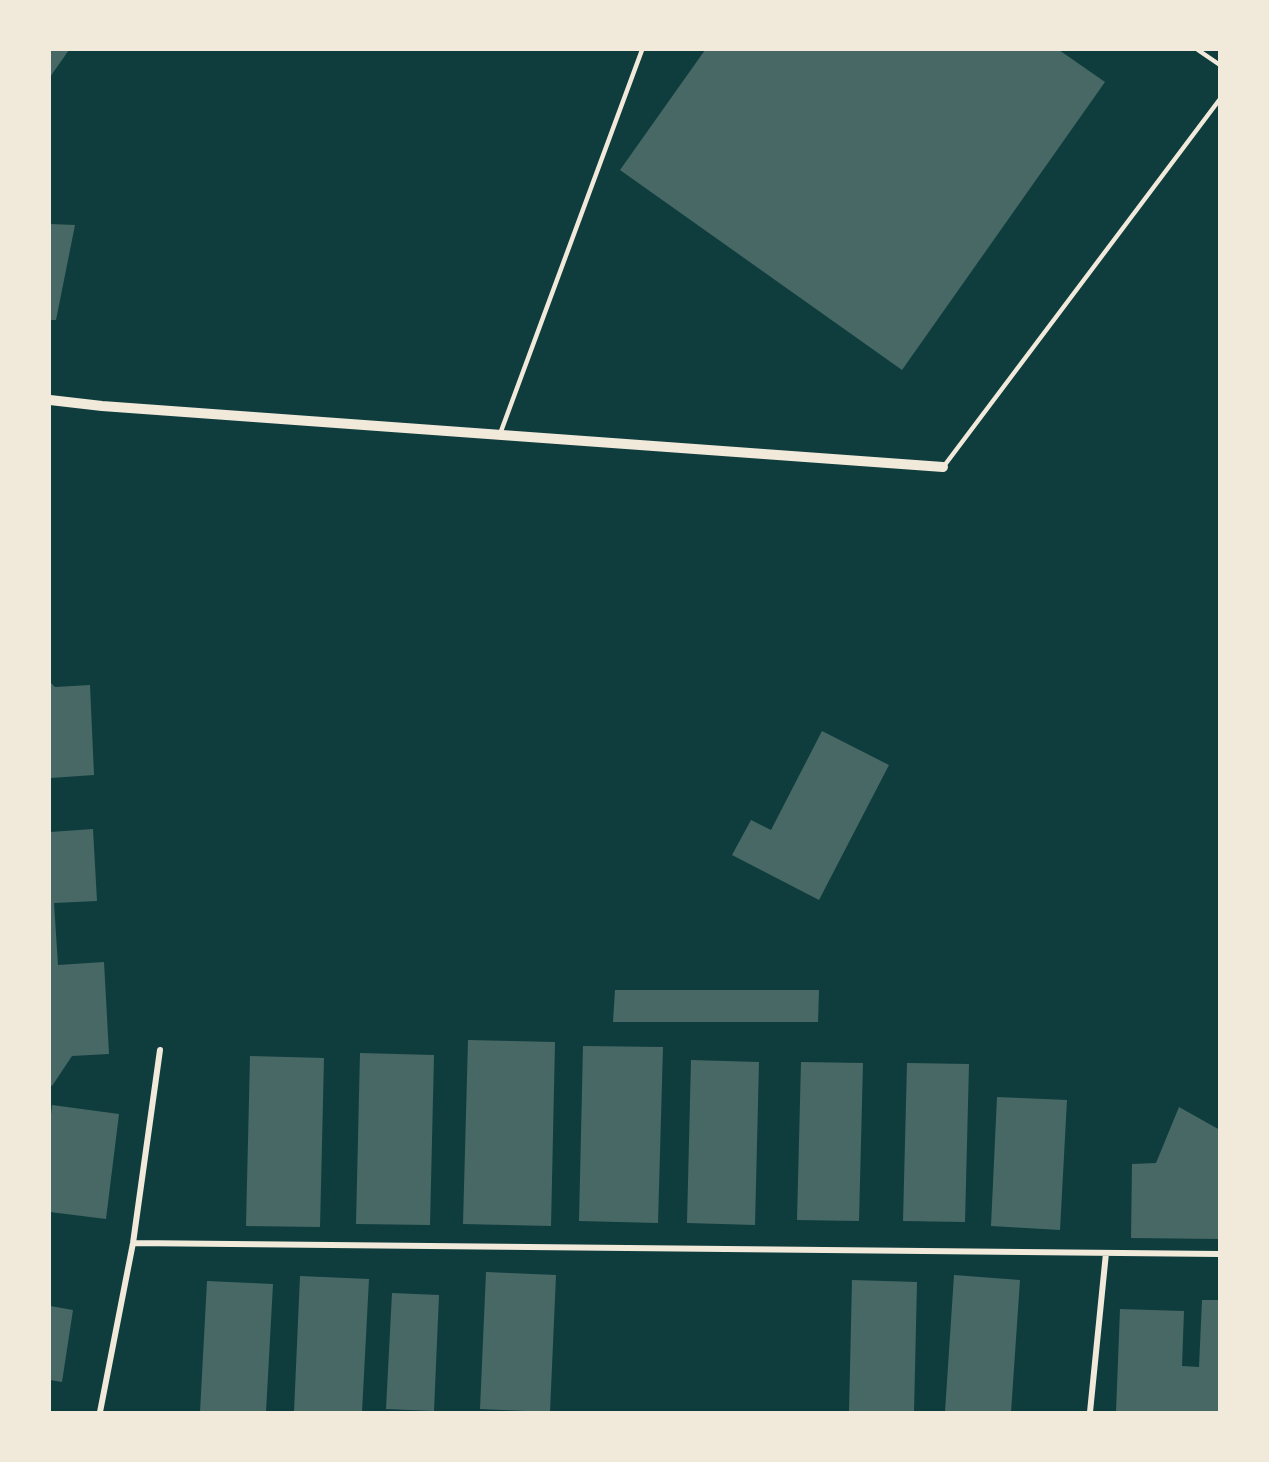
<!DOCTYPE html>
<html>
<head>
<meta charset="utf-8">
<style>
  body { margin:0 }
  #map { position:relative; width:1269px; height:1462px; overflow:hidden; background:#0f3d3e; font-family:"PT Sans Narrow",sans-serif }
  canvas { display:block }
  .frame { position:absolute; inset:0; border:51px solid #f1e9da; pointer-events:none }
</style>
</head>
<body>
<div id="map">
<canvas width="1269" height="1462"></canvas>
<div class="frame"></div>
</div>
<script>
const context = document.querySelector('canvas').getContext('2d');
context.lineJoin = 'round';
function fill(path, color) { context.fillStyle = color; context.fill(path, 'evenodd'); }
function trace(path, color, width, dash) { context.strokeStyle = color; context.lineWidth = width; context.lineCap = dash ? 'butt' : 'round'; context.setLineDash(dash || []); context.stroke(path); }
fill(new Path2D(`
  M50,50h19l-19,27z
  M705,50h354l46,32 -203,288 -282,-200z
  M50,224l25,1 -19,95h-6z
  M50,682l5,5 35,-2 4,90 -44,3z
  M822,731l67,34 -70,135 -87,-45 19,-35 20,10z
  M93,829l4,72 -43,2 4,62 46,-3 5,92 -37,2 -20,30 -2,-2v-252z
  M615,990h204l-1,32h-205z
  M468,1040l87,2 -4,184 -88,-2z
  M583,1046l80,1 -5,176 -79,-2z
  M360,1053l74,2 -4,170 -74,-1z
  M250,1056l74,2 -4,169 -74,-1z
  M691,1060l68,2 -4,163 -68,-2z
  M801,1062l62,1 -4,158 -62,-1z
  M907,1063l62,1 -4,158 -62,-1z
  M997,1097l70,3 -7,130 -69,-4z
  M52,1105l67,9 -13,105 -56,-7v-87z
  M1179,1107l41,23v109l-89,-1 1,-74 24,-1z
  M486,1272l70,3 -6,137 -70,-3z
  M954,1275l66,5 -9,132h-66z
  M300,1276l69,3 -7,133h-68z
  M852,1280l65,2 -3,130h-65z
  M207,1281l66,3 -7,128h-66z
  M392,1293l47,2 -5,116 -48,-2z
  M1202,1300h18v112h-104l4,-103 64,2 -2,55 17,1z
  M50,1306l23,4 -11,72 -12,-2z`), '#486865');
trace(new Path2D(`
  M1198,50l22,15
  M500,434l142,-384
  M944,466l276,-367`), '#f1e9da', 4.5);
trace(new Path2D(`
  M133,1243l1087,11
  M100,1412l33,-169 27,-193
  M1090,1412l16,-159`), '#f1e9da', 6);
trace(new Path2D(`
  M50,400l52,6 841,61`), '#f1e9da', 10);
</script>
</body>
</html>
